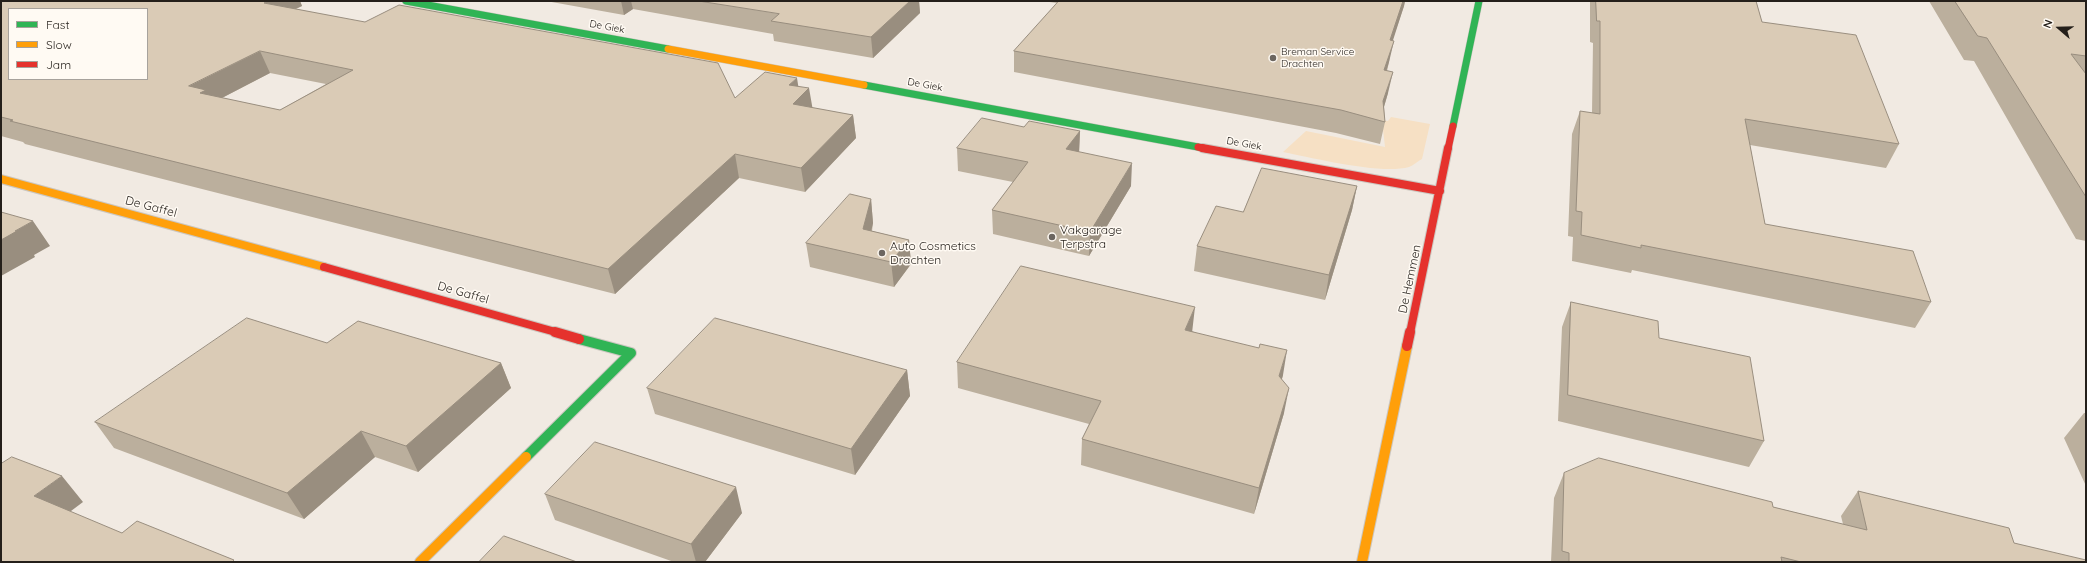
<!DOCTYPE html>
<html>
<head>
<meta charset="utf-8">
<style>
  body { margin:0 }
  #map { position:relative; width:2087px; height:563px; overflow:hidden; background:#f1eae2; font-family:Quicksand,sans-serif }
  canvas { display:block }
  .frame { position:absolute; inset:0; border:2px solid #241f1a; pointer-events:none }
  .legend { position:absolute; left:8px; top:8px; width:140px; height:72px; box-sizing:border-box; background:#fffaf3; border:1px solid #a7a29c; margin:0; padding:5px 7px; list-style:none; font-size:12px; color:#241f1a }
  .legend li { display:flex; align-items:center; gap:8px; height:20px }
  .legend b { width:20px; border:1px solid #a7a29c }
  .north { position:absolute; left:2039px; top:8px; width:40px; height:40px; -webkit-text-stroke:3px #fffaf3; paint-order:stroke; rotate:290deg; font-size:11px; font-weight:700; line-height:16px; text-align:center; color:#241f1a }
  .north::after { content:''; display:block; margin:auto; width:14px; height:18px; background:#241f1a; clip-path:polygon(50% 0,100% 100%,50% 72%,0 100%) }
</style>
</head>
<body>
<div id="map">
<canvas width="2087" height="563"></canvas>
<div class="frame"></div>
<ul class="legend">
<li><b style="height:5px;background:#30b455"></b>Fast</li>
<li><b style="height:5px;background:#ff9f0a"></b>Slow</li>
<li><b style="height:5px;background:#e5322d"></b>Jam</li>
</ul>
<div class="north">N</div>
</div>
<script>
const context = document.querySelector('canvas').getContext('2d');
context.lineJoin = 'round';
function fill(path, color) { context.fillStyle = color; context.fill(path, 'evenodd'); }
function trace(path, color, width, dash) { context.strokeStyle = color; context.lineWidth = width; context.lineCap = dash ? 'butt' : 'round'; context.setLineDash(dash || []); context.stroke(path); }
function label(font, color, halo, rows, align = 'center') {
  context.font = font + ' Quicksand,sans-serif'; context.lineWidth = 3; context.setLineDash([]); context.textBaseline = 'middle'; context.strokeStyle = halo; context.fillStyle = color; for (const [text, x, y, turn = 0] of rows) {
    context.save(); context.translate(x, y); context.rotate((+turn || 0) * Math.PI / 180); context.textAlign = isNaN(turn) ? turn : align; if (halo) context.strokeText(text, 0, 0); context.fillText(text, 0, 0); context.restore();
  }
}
fill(new Path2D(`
  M1391,117l39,7 -8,35c-4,2 -8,6 -13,8 -28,8 -95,-9 -126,-15l23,-21 79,16 -3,-27 6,1z`), '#f6e0c4');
const fastFar1 = new Path2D(`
  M406,1l262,48
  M864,85l334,62
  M1453,126l26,-125`);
const fast = new Path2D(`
  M526,457l105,-104 -52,-14`);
const slowFar2 = new Path2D(`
  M668,49l196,36`);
const slowFar1 = new Path2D(`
  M1,179l323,88`);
const slow = new Path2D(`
  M420,562l106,-105
  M1362,562l45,-216`);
const jamFar2 = new Path2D(`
  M1198,147l9,2
  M1448,149l5,-23`);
const jamFar1 = new Path2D(`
  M1202,148l238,43
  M324,267l235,66
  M1410,333l38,-185`);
const jam = new Path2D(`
  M555,332l24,7
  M1407,346l3,-14`);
trace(fastFar1, '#cbc6bf', 8);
trace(fast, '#cbc6bf', 12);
trace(slowFar2, '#cbc6bf', 8);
trace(slowFar1, '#cbc6bf', 10);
trace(slow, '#cbc6bf', 12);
trace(jamFar2, '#cbc6bf', 8);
trace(jamFar1, '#cbc6bf', 10);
trace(jam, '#cbc6bf', 12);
trace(fastFar1, '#30b455', 7);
trace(fast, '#30b455', 10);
trace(slowFar2, '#ff9f0a', 7);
trace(slowFar1, '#ff9f0a', 8);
trace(slow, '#ff9f0a', 10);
trace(jamFar2, '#e5322d', 7);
trace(jamFar1, '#e5322d', 8);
trace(jam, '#e5322d', 10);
fill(new Path2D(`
  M1,1h299l2,5 -6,3 439,89 63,-12 14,22 41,7 3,23 -51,54 -66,-14 -124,116 -590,-150 -2,-2 -22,-6zM270,73l56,11 -46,26 -58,-12z
  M546,1h373l1,12 -47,45 -99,-17 -1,-7 -140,-25 -9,6z
  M1042,1h363l-1,5 -12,35 -3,21 -2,9 1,22 -4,14 1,15 -5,22 -44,-11 -322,-61v-21l43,-48z
  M1590,1h166l6,21 137,122 -13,24 -136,-23 15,79 166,78 -16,26 -283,-58 -1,3 -59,-12 1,-24 -5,-1 4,-102 8,-23 12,2 1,-70 -3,-1z
  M1929,1h157v240l-10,-2 -102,-178 -10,-1z
  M1024,127l56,4 -1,21 52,34 -42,70 -96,-22 -1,-24 21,-28 -55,-11 -1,-23z
  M1357,186l-5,24 -27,90 -131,-29 3,-25 46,-34z
  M871,199l2,24 -1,8 37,9 2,24 -17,23 -84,-20 -4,-24z
  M1571,302l88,36 105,103 -15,26 -191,-46 4,-94z
  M1192,331l91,44 -1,4 2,34 -30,101 -173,-49 1,-26 7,-15 -131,-36 -1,-26z
  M327,343l174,20 10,25 -93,84 -43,-15 -71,62 -190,-71 -19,-26z
  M907,370l3,26 -55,79 -200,-61 -8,-26z
  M2084,413h2v73l-22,-48z
  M1564,473l209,34 70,17 -2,-8 17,-25 156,52 72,19h-535l3,-64z
  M545,494l197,19 -37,49h-31l-119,-42z`), '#bbaf9d');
fill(new Path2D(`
  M268,1h32l2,5 -7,3 -31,-6z
  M621,1h10l2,8 -9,6z
  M910,1h9l1,12 -47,45 -2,-21z
  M1403,1h2l-1,5 -18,56 4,-22z
  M1394,41l-5,21 -9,30 4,-22z
  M260,51l10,22 -58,30 -23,-17z
  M1393,72l-5,21 -8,27 3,-19z
  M797,78l3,19 9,-9 4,23 -17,15 -7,-41z
  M853,115l3,23 -51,54 -4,-24z
  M1080,131l-1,23 -13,-5z
  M735,154l4,24 -124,116 -7,-25z
  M1132,163l-1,23 -42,70 1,-24z
  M1357,186l-5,24 -27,90 4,-25z
  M871,199l2,24 -7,30 -3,-24z
  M33,221l17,25 -16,9 1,2 -34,19v-36l14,-9z
  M909,240l2,24 -17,23 -3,-25z
  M1195,307l-3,26 -7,-3z
  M1287,350l-4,25 -8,27 4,-26z
  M501,363l10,25 -93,84 -12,-26z
  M907,370l3,26 -55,79 -4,-26z
  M1289,388l-5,25 -30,101 5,-26z
  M361,431l14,26 -71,62 -17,-26z
  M62,476l21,26 -28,21 -21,-27z
  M736,487l6,26 -37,49h-9l-5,-18z`), '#998e7f');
const building = new Path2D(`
  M1,1h267l-4,2 101,19 34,-17 319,58 17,35 30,-26 32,6 -8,7 20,3 -16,16 60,11 -52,53 -66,-14 -127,115 -598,-148 3,-1 -12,-3zM9,9h138v70h-138zM260,51l93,19 -73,40 -80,-17 6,-3 -17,-4z
  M699,1h211l-39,36 -100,-16 8,-7z
  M1059,1h344l-13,39 4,1 -10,29 9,2 -10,29 2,21 -44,-12 -327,-59z
  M1596,1h160l6,21 94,13 43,109 -154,-25 20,105 148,27 18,51 -290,-57v3l-60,-13 1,-23 -6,-1 4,-100 20,3v-93h-3z
  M1955,1h131v55l-15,-2 15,20v123l-99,-159 -9,-2z
  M982,118l42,9 5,-6 51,10 -14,18 66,14 -42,69 -98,-22 36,-48 -71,-14z
  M1262,168l95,18 -28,89 -132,-29 19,-40 27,6z
  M850,194l21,5 -8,30 46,11 -18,22 -85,-19z
  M1,212l32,9 -18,10h2l-16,9z
  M1021,266l174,41 -10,23 74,18 1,-4 27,6 -8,26 10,12 -30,100 -177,-49 19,-38 -144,-39z
  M1571,302l87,19 1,17 91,19 14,84 -196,-46z
  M247,318l80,25 31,-22 143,42 -95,83 -45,-15 -74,62 -192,-71z
  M715,318l192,52 -56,79 -204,-61z
  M595,442l141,45 -45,57 -146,-50z
  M12,457l50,19 -28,20 88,37 15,-12 97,39 -2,2h-231v-98z
  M1599,458l173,44 1,5 94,23 -9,-39 151,37 5,15 72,17v2h-285l-20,-5 1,5h-213v-9l-7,-2 2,-78z
  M504,536l73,26h-98z`);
fill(building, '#dacbb6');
trace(building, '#998e7f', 1);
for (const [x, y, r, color] of [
  [1273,58,4,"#6c6660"],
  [1052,237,4,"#6c6660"],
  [882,253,4,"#6c6660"]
]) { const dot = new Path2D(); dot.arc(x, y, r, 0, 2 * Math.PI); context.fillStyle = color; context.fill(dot); trace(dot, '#fffaf3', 1.5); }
label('10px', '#241f1a', '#fffaf3', [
  ["De Giek",607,27,10],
  ["De Giek",925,85,10],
  ["De Giek",1244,144,10]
]);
label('10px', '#241f1a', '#fffaf3', [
  ["Breman Service",1281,52],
  ["Drachten",1281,64]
], 'left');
label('12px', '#241f1a', '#fffaf3', [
  ["De Gaffel",151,207,15],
  ["De Hemmen",1410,279,-78],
  ["De Gaffel",463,293,16]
]);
label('12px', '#241f1a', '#fffaf3', [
  ["Vakgarage",1060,230],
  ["Terpstra",1060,244],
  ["Auto Cosmetics",890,246],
  ["Drachten",890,260]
], 'left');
</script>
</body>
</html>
